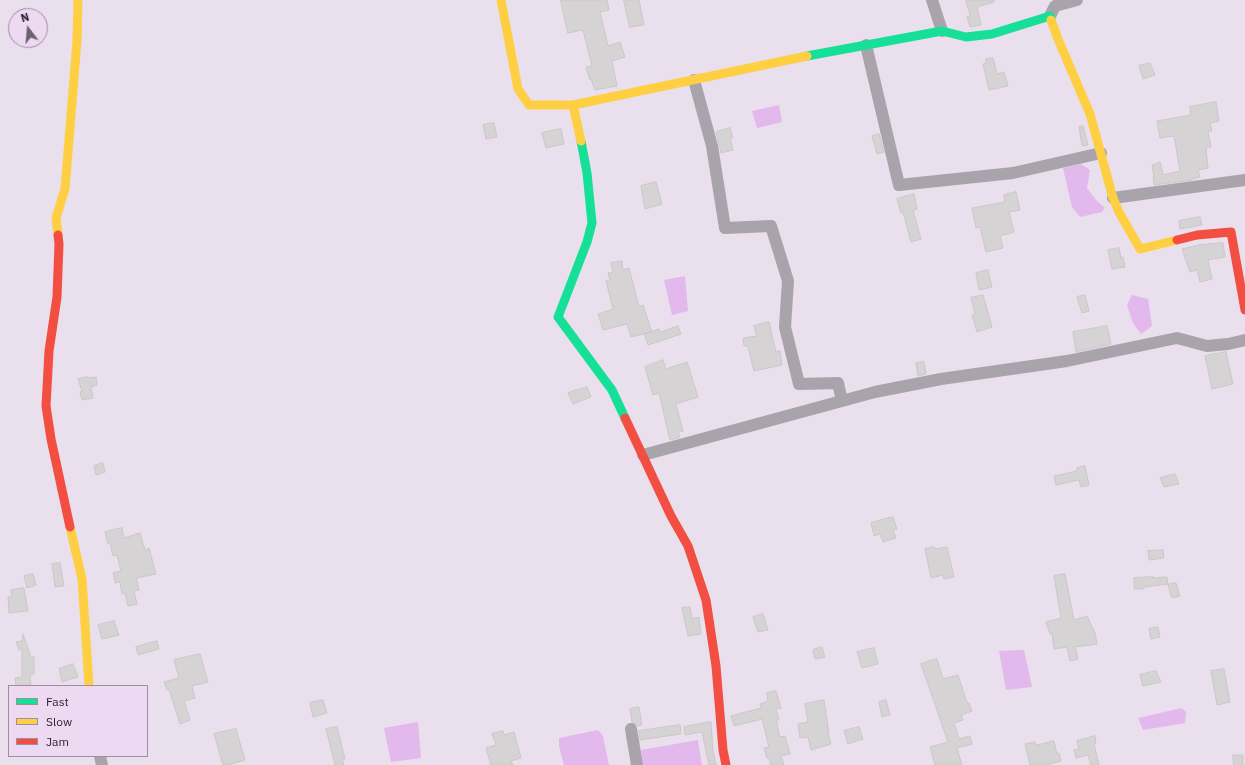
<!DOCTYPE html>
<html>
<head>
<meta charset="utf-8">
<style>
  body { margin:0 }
  #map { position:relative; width:1245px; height:765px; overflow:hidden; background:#eadfec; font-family:"IBM Plex Sans",sans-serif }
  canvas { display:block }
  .legend { position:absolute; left:8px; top:685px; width:140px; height:72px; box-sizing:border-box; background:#eed9f2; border:1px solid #9e8ea1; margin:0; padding:5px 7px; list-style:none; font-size:12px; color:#251e27 }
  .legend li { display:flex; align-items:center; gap:8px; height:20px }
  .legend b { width:20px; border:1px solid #9e8ea1 }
  .north { position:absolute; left:8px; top:8px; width:40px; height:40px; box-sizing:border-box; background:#eed9f2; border:1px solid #9e8ea1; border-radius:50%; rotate:344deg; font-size:11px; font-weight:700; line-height:16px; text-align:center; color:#251e27 }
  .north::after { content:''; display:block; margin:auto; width:14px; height:18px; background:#6a626c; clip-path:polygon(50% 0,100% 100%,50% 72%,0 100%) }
</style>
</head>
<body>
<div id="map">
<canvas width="1245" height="765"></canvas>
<ul class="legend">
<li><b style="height:5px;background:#16e098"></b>Fast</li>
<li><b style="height:5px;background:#ffcf43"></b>Slow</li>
<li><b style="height:5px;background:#f24e42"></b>Jam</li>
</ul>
<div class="north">N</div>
</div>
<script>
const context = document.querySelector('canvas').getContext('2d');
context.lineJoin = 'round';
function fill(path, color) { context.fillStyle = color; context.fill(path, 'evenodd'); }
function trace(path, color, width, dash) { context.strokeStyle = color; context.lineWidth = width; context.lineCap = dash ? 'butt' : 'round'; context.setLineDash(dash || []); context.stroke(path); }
fill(new Path2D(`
  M779,105l3,17 -25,6 -5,-17z
  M1081,164l9,6 -3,18 9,12 9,8 -3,4 -22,5 -8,-10 -9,-39z
  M685,276l3,35 -16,4 -8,-35z
  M1132,295l16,4 4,27 -11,8 -8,-11 -6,-18z
  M1024,650l8,37 -26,3 -7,-39z
  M1182,708l4,4 -1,11 -42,7 -5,-12z
  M418,722l3,36 -30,4 -7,-34z
  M598,730l5,6 6,29h-45l-5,-19v-8z
  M698,740l4,25h-59l-2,-15z`), '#e3b8ec');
const building = new Path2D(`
  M561,0h46l2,10 -9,2 8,34 12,-4 5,15 -13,4 5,25 -22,4 -4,-11 -1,1 -4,-13 6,-1 -9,-36 -15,3z
  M624,0h15l5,25 -14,2z
  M966,0h28v2l-17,5 4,18 -11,2 -3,-10 3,-1z
  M993,58l4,16 7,-2 4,14 -19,4 -6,-26 3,-1v-4z
  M1150,63l5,12 -12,4 -4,-13z
  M1216,102l3,19 -9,2 2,8h-4l3,16 -5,1 2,20 -10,2 2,7 -8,2v1l-38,5 -1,-8h1l-2,-12 8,-3 3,13 17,-4 -6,-35 -14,2 -3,-17 34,-6 -1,-8z
  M494,123l3,14 -11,2 -3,-14z
  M1083,126l5,19 -6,1 -3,-19z
  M730,128l3,10h-3l3,12 -12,3 -5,-21z
  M561,129l3,15 -18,4 -4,-15z
  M879,134l5,18 -7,2 -5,-18z
  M656,182l6,22 -17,5 -4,-23z
  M1016,192l4,18 -11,2 5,20 -14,4 3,12 -17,4 -6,-25 -4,1 -4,-20 33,-6 -1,-7z
  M914,194l3,15 -4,1 8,29 -10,3 -8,-30 -2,1 -4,-14z
  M1200,217l2,8 -22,4 -1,-8z
  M1223,243l2,14 -17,3 4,19 -12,3 -3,-12 -7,2 -8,-23 17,-4z
  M1119,248l2,10 2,-1 2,10 -13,2 -4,-19z
  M622,261l1,9 6,-2 10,39 4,-2 9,27 -21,5 -4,-13 -24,6 -5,-16 15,-5 -7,-28 4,-1 -2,-7 5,-1 -2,-9z
  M988,270l4,17 -13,3 -3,-17z
  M983,295l9,32 -15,5 -5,-17 3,-1 -4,-16z
  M1085,295l4,16 -7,2 -5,-16z
  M769,322l7,30 4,-1 2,14 -28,6 -6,-25h-4l-1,-8 14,-2 -3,-10z
  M678,326l3,8 -33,11 -4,-11 15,-5 1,3z
  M1107,326l4,18 -35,8 -3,-20z
  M1226,352l7,32 -21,5 -7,-33z
  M663,360l3,9 21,-7 11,35 -22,7 7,27 -5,1 2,5 -10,3 -11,-47 -6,2 -8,-28z
  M924,362l2,12 -8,2 -2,-13z
  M88,377v1l8,-1 1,8 -6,2 2,11 -11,2 -2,-8 2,-1 -4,-12z
  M587,387l4,10 -18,7 -5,-11z
  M103,463l2,9 -9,3 -2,-9z
  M1085,466l4,19 -8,2 -2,-7 -23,5 -2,-9 23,-5v-3z
  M1175,474l4,10 -15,3 -4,-9z
  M893,517l4,12 -4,1 3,8 -13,4 -3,-8 -6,2 -3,-13z
  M122,528l2,10 16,-5 5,17 4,-2 7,26 -20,4 3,12 -5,1 3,13 -9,2 -3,-13 -3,1 -2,-12 -5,1 -2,-10 8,-2 -4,-16 -4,1 -3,-13 -2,1 -3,-12z
  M934,547l1,2 12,-2 7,30 -10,2 -1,-4 -12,3 -6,-29z
  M1163,550l1,8 -15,2 -1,-9z
  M60,563l4,23 -9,1 -3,-23z
  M33,574l3,11 -9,3 -3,-12z
  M1065,574l9,46 13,-4 8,17 2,11 -22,3 3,12 -8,2 -3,-14 -13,2 -2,-15h-2l-4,-12 15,-4 -7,-42z
  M1153,577v1l14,-1 1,7 -24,3v2h-10v-11z
  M1176,583l4,13 -8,2 -4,-13z
  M24,588l4,23 -19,2 -1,-16 4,-1 -1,-6z
  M690,607l2,12 7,-2 2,17 -13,2 -6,-28z
  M763,614l5,16 -10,2 -5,-15z
  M114,621l5,14 -17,4 -4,-14z
  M1158,627l2,10 -9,2 -2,-10z
  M23,634l8,23h3v17h-4l1,12h-15l-1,-8 7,-1v-28l-3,1 -3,-8 6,-1z
  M157,641l2,8 -21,6 -2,-8z
  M822,647l3,10 -10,2 -2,-9z
  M874,648l4,16 -16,4 -5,-16z
  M200,654l8,28 -16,4 3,12 -11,3 6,19 -10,4 -11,-35 -2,1 -3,-8 15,-4 -5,-18z
  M937,659l6,20 15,-4 9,28h2l3,8 -11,4 2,5 -9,3 5,16 11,-3 2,8 -15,4 5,17h-27l-5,-18 18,-5 -27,-78z
  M73,664l5,13 -16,5 -3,-13z
  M1224,669l6,33 -13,3 -6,-34z
  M1156,671l5,11 -18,4 -3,-11z
  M776,691l5,17 -5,1 3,11h-3l4,17 5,-1 5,18 -9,2 3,9h-13l-2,-7h-2l-3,-10 5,-1 -7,-28 -28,7 -3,-10 30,-8 -1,-4 8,-3 -1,-8z
  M323,700l4,13 -14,4 -3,-14z
  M824,700l5,34h-1l3,10 -20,6 -3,-13 -8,1 -2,-14 10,-2 -3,-18z
  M886,700l4,15 -8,2 -3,-15z
  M639,707l3,18 -4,1 -6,-4 -2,-13z
  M711,722l2,29 3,14h-7l-7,-33 -17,3 -1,-8z
  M680,725l1,9 -41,6 -1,-9z
  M337,727l8,32h-3l2,6h-9l-9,-36z
  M859,727l4,12 -15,5 -4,-13z
  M236,729l9,31 -14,4 1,1h-9l-9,-31z
  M503,731l1,4 10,-3 7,26 -10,3 2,4h-22l-5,-17 10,-3 -4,-11z
  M1095,736l1,7 -2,1 5,21h-8l-3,-10 -12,3 -2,-8 5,-1 -2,-8z
  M1054,741l3,13 2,-1 2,8 -15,4h-16l-5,-21 10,-2 1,3z
  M1233,755h10v10h-9z`);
fill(building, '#d6d3d4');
trace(building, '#cac7c8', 1);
trace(new Path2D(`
  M932,0l10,31
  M1050,16l5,-10 22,-6
  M866,45l33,140 114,-12 88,-20
  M694,80l18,66 13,82 46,-2 17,55 -3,46 14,57 39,-1 4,18
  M1113,198l132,-18
  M643,455l232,-63 66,-13 126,-18 110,-23 30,8 21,-2 17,-4
  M631,729l6,36
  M100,756l2,9`), '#a9a4ab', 12);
trace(new Path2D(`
  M807,56l135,-25 24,6 26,-3 58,-18 1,4
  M581,141l6,32 5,50 -5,19 -29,75 54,73 13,28`), '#16e098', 9);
trace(new Path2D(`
  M501,0l17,89 11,16h44l8,36
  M1051,20l7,19 32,75 23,84 6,14 21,37 37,-9
  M573,105l234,-49
  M58,235l-2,-17 9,-29 12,-148 1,-41
  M70,527l12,52 7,107`), '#ffcf43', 9);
trace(new Path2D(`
  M58,235l1,9 -2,53 -8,54 -3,55 5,33 19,88
  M1177,240l20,-5 34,-3 14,78
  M625,418l46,98 17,30 18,54 10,66 7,84 3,15`), '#f24e42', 9);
</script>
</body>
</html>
